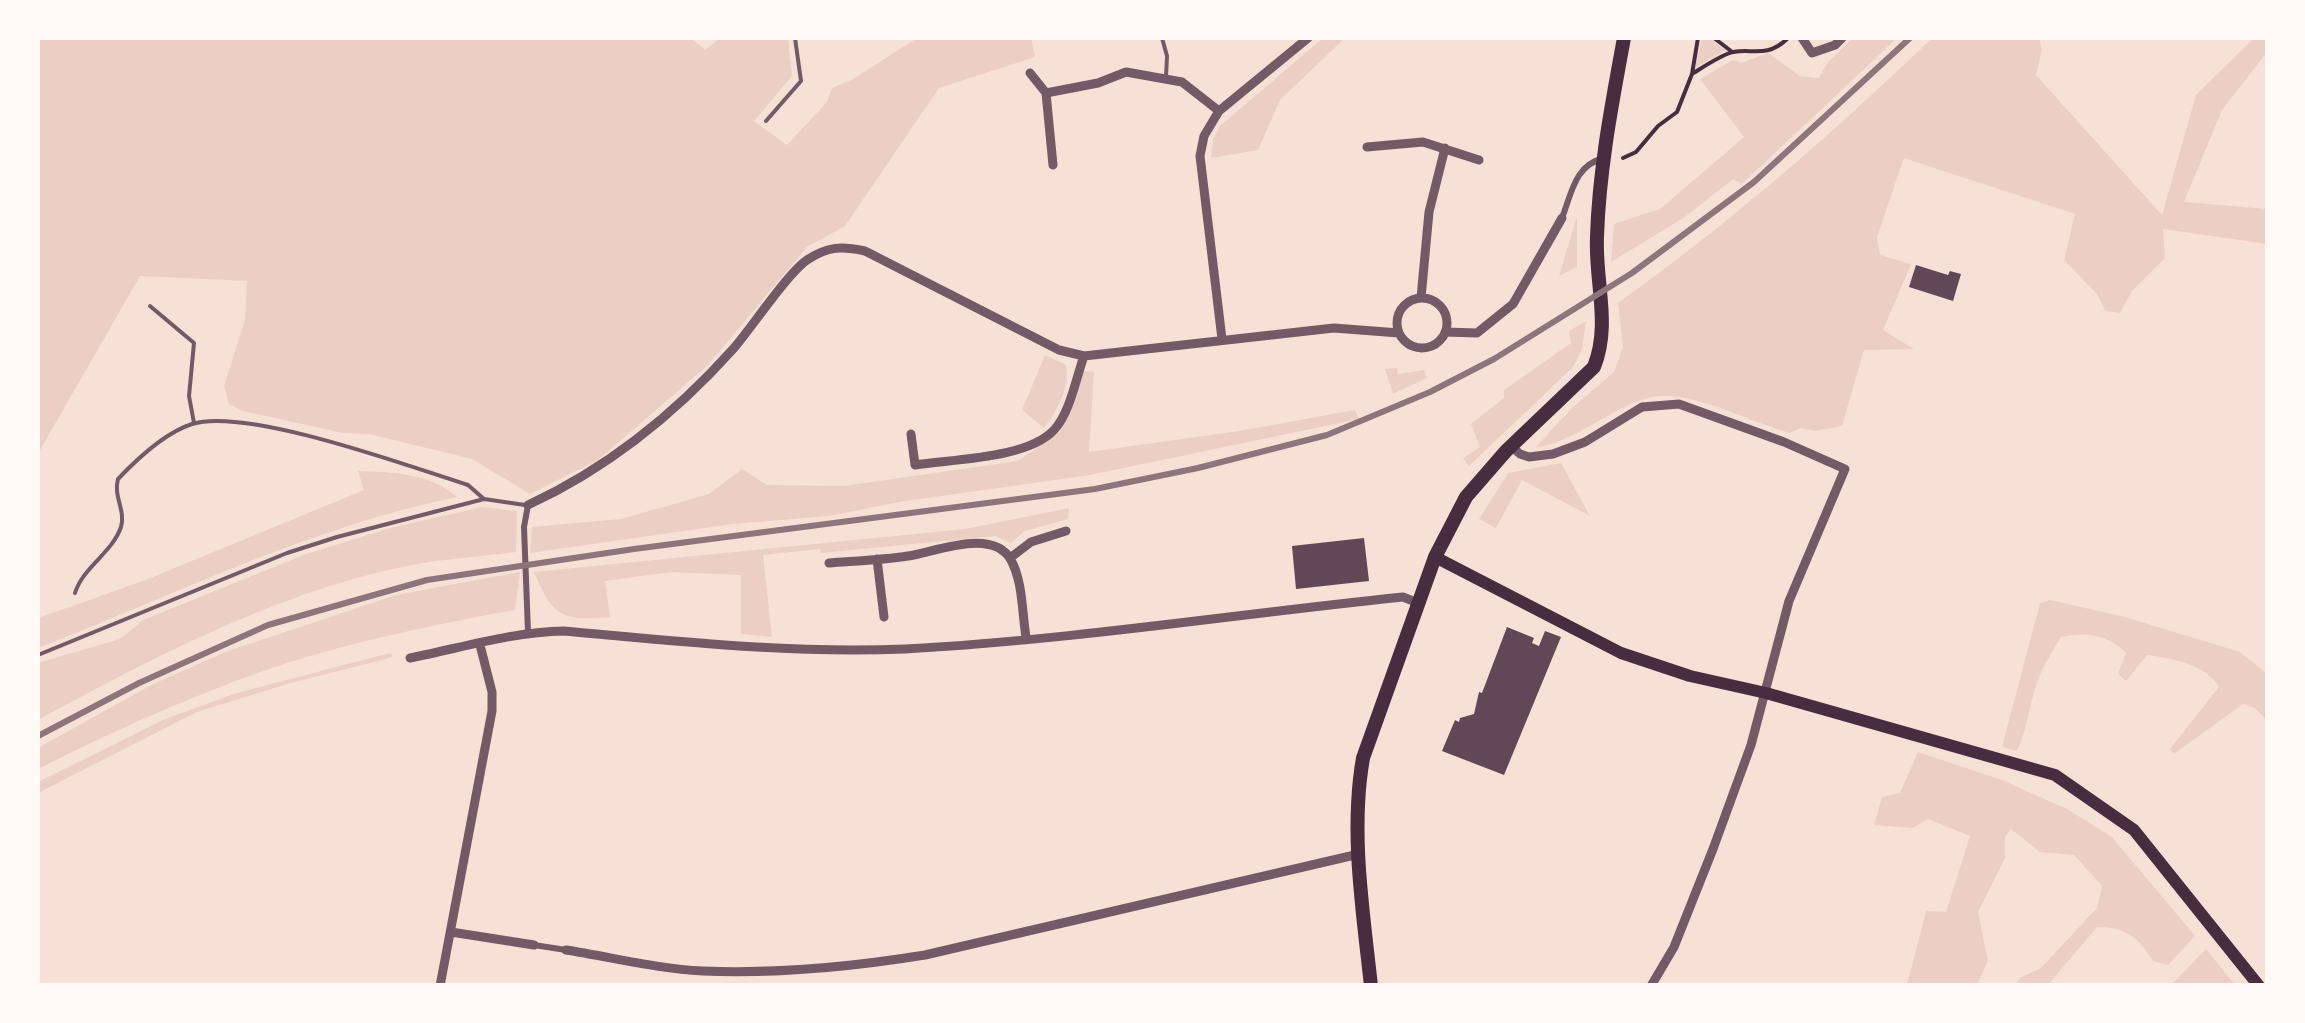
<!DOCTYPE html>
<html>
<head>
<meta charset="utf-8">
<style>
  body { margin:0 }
  #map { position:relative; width:2305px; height:1023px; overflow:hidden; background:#f7e1d7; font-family:Commissioner,sans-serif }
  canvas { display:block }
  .frame { position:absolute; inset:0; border:40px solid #fffaf5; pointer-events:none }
</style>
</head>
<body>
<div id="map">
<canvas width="2305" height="1023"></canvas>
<div class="frame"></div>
</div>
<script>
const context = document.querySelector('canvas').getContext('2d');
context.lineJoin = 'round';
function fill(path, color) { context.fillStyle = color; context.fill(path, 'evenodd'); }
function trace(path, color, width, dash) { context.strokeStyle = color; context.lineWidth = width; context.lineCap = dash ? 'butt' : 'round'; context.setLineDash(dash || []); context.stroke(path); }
fill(new Path2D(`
  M38,38h653l14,12 15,-12h68l4,38 -38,45 33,24 40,-43 5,-14 21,-9 64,-41h114l4,19 -96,31 -94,138 -38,21 -99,118 -110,95 -68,34 -58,-35 -103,-25 -26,-1 -100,-22 -14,-7 -5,-18 21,-66 2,-39 -107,-5 -100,174h-2z
  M1323,38h22l-65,62 -22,50 -47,8 2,-19 7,-13z
  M1702,38h8l15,12 -30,18z
  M1853,38h44l-155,146 -9,-5 -48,38 -74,45 3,-38 46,-15 84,-72 -44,-58 33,-19 8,3 27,-10 32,23 19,2 9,-16z
  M1932,38h107l3,12 -6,25 126,140 34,-120 58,-57h13v14l-45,58 -38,92 83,7v35l-104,-15 2,29 -33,33 -12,22 -15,-2 -8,-17 -33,-34 11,-46 -171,-56 -27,79 3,18 31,9 -28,66 31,19 -50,1 -22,76 -27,5 -15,-3 -10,5c-44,-11 -106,-49 -149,-33 -38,14 -66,41 -106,48l37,-40 42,-36 9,-25 -5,-44c113,-81 214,-169 314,-265z
  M1577,216v51l-18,9z
  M1586,321l-4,28 -9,18 -104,99 -6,-8 17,-11 -9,-23 33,-26v-8l67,-47 -2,-12z
  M1045,355l21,10c4,23 -8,44 -22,63l-22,-18z
  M1397,368l1,6 26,-4 3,8 -34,16 -8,-25z
  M1084,371l10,1 -5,80 150,-21 116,-21 4,9 -269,56 -191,27 -70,14 -96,8 -203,29 2,-26 89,-8 88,-25 33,-25 25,16 77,1 174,-25 42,-29z
  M1561,463l29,53 -68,-36 -26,48 -17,-9 29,-46z
  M358,471c34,1 72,2 99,26 -145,29 -282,98 -419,151v-30l105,-37 221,-91z
  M482,507l35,4 -1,41c-38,5 -77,7 -114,15 -128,27 -250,91 -364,153v-57l82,-24 23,-19 163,-66 88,-27z
  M1069,508l-1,11 -43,12 -14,12 -16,-7 -174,17 -1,-4 -57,6 9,82 -31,-3v-59l-69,-3 -67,9 5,36c-49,4 -57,0 -76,-45l431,-43z
  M520,572l-5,38c-84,15 -180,35 -260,64 -75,27 -146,59 -217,95v-21l115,-64 75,-33 168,-56z
  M2050,600l75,17 115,35 27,22v47l-12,-13 -12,-4 -69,50 -4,-5 49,-62c-12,-22 -47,-29 -72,-32l-21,26 -8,-7 8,-21c-18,-18 -40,-22 -65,-16 -8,14 -18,28 -23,43 -9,24 -10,48 -21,71l-15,-4 38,-144z
  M390,653l3,3 -11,4 -95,24 -90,28 -159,81 2,-12 125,-62 72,-26z
  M1918,752l84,28 65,29 45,28 83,99 -27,29 -15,-4c-14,-23 -27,-34 -56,-34l-49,58h-33l5,-7 21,-10 56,-60 5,-22 -28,-31 -34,-3 -29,-23 -6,8v21l-27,54 10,49 -11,24h-70l19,-74 20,1 24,-76 -42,-17 -15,9 -39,-3 8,-28 18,-4z
  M2206,949l29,36h-64z`), '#ebcfc5');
fill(new Path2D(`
  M1916,265l32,10 2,-4 11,3 -8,27 -44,-14z
  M1364,538l5,43 -73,8 -4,-43z
  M1507,627l27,11 -2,5 7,3 6,-15 16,6 -57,138 -62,-24 13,-31 4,2 1,-4 14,-4 5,-22 3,1z`), '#644757');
trace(new Path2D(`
  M1714,38l17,13
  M1692,74c11,-7 23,-15 35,-20 20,-9 37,7 60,-15
  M1623,158l13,-6 22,-26 19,-14 15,-38 6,-36`), '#4a2c40', 4);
trace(new Path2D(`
  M1162,38l5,18 -1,21
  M766,121l35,-40 -6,-43
  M150,306l44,37 -5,53 5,27
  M75,593c8,-26 37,-40 46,-66 5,-16 -8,-31 -3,-48 19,-20 46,-46 74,-55 55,-17 216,42 276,61l16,14
  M38,655l249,-102 50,-16 147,-38 41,6`), '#755966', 4);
trace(new Path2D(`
  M1562,218c10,-26 13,-53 42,-60
  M528,505l-4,22 4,105
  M534,945l32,5`), '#755966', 6);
trace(new Path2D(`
  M1802,38l10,15 23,-8 7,-7
  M1030,73l16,20
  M1219,111l-15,25 -4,20 22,183
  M1367,147l56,-5 56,18
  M1053,165l-7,-72 52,-10 28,-11 56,10 37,29 89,-73
  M1421,298l8,-86 16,-64
  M1397 323a25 25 0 1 1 50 0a25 25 0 1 1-50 0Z
  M1445,332l32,1 36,-29 49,-86
  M911,434l4,31c37,-6 112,-6 139,-35 16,-17 22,-52 30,-74
  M1511,446l9,8 9,3 24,-3 32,-12 57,-35 37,-3 105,38 61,27 -56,132 -38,144 -38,104 -39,98 -23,39
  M528,505c78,-36 148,-92 206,-157 18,-21 54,-75 73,-88 21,-14 35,-14 58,-9l194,99 25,6 250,-28 65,5
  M1010,558l21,-16 35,-11
  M877,559l7,58
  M829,563c26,-2 53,-3 79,-7 27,-4 85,-29 103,4 12,22 11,53 15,77
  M410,658c51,-10 101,-26 154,-27 112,10 228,23 341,18 167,-9 332,-35 498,-52l15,6
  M451,932l83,13
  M566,950c45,7 92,19 137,21 75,3 148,-4 222,-16l434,-101
  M440,986l52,-275v-19l-12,-47`), '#755966', 9);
trace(new Path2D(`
  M1435,557l186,96 69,23 76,17 289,82 79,55 125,156`), '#4a2c40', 12);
trace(new Path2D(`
  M1371,986c-8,-75 -21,-154 -8,-228l72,-201 31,-60 40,-46 88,-84c17,-43 1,-84 3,-130 2,-67 15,-134 27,-199`), '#4a2c40', 14);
trace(new Path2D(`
  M38,736l101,-53 129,-58 159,-45 207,-31 461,-60 103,-21 129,-33 103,-43 64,-33 138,-86 122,-91 156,-144`), '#8f747c', 6);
</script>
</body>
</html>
